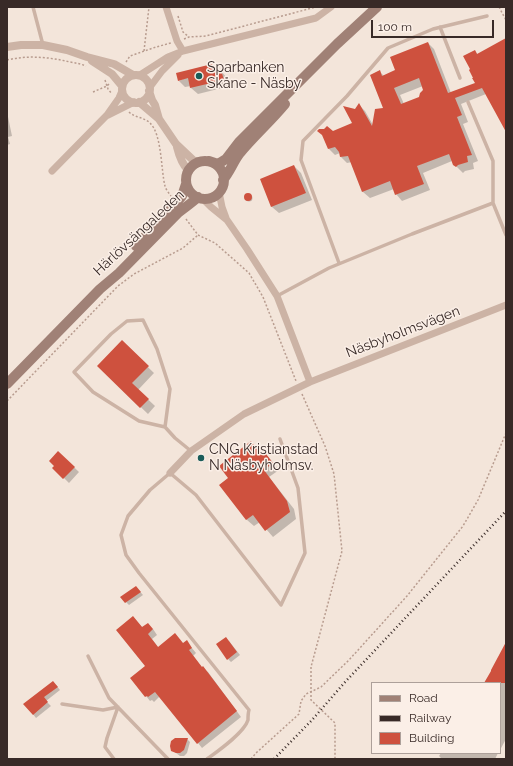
<!DOCTYPE html>
<html>
<head>
<meta charset="utf-8">
<style>
  body { margin:0 }
  #map { position:relative; width:513px; height:766px; overflow:hidden; background:#f3e5da; font-family:Raleway,sans-serif }
  canvas { display:block }
  .frame { position:absolute; inset:0; border:8px solid #382a27; pointer-events:none }
  .legend { position:absolute; left:371px; top:682px; width:130px; height:72px; box-sizing:border-box; background:#fbefe7; border:1px solid #ada09a; margin:0; padding:5px 7px; list-style:none; font-size:12px; color:#382a27 }
  .legend li { display:flex; align-items:center; gap:8px; height:20px }
  .legend b { width:20px; border:1px solid #ada09a }
  .scale { position:absolute; left:371px; top:20px; width:123px; height:18px; box-sizing:border-box; border:2px solid #382a27; border-top:0; padding-left:5px; font-size:12px; line-height:14px; white-space:nowrap; color:#382a27; -webkit-text-stroke:3px #fbefe7; paint-order:stroke }
</style>
</head>
<body>
<div id="map">
<canvas width="513" height="766"></canvas>
<div class="frame"></div>
<ul class="legend">
<li><b style="height:5px;background:#a08176"></b>Road</li>
<li><b style="height:5px;background:#382a27"></b>Railway</li>
<li><b style="height:11px;background:#ce513e"></b>Building</li>
</ul>
<div class="scale">100 m</div>
</div>
<script>
const context = document.querySelector('canvas').getContext('2d');
context.lineJoin = 'round';
function fill(path, color) { context.fillStyle = color; context.fill(path, 'evenodd'); }
function trace(path, color, width, dash) { context.strokeStyle = color; context.lineWidth = width; context.lineCap = dash ? 'butt' : 'round'; context.setLineDash(dash || []); context.stroke(path); }
function label(font, color, halo, rows, align = 'center') {
  context.font = font + ' Raleway,sans-serif'; context.lineWidth = 3; context.setLineDash([]); context.textBaseline = 'middle'; context.strokeStyle = halo; context.fillStyle = color; for (const [text, x, y, turn = 0] of rows) {
    context.save(); context.translate(x, y); context.rotate((+turn || 0) * Math.PI / 180); context.textAlign = isNaN(turn) ? turn : align; if (halo) context.strokeText(text, 0, 0); context.fillText(text, 0, 0); context.restore();
  }
}
fill(new Path2D(`
  M506,39v91l-20,-36 -25,10 7,18 -5,2 15,37 -5,2 1,6 -9,2 -2,2 -9,-9 -2,-3 -29,12 7,17 -28,11 -6,-7 -2,-5 -24,9 -7,-6 -11,-30 -5,1 -7,-7v-3l-5,2 -6,-6 -5,-13 9,-4 21,-9v-10l5,-8 6,6 8,14 11,-16 -4,-37 4,4 12,-5 32,-28 6,6 17,44 25,-9 -1,-33 3,4zM423,86l1,4 -4,8 -16,6 -4,-9z
  M212,65l6,7 3,-1 6,7 3,8 -32,8 -7,-6v-2l-6,1 -6,-6z
  M7,112l5,24 -4,1 2,7 -3,1z
  M294,166l7,7 11,27 -33,13 -7,-6 -11,-27z
  M245.5 198a3.5 3.5 0 1 1 7 0a3.5 3.5 0 1 1-7 0Z
  M122,342l32,31 -16,17 17,16 -7,8 -50,-48z
  M251,443l9,10 3,-2 6,7 10,12 -10,7 25,32 2,10 -23,18 -13,-15 -6,4 -7,-6 -27,-35 9,-7z
  M58,452l21,20 -10,11 -15,-15z
  M136,587l7,8 -14,10 -3,-3z
  M133,617l10,11 10,1 4,6 -5,4 6,8 25,-3 4,-2 9,11 -3,3 9,12 6,4 33,45 -39,31 -42,-52 -6,6 -2,-2 -2,1 -4,-5v-29z
  M229,641l11,14 -9,7 -3,-3z
  M506,645v94l-6,11v-67h-14z
  M56,685l4,5 -14,11 5,5 -15,12 -11,-14z
  M187,739l3,3 -3,11 -3,3h-4l-8,-6z
  M441,753h57l-3,6h-53l-3,-3z`), '#0003');
fill(new Path2D(`
  M506,38v94l-24,-44 -27,10 7,17 -5,2 15,38 -5,1 1,6 -10,3 -2,2 -3,-2 -4,-11 -32,12 7,18 -29,11 -5,-14 -28,11 -14,-36 -8,1 -1,-5 -4,-5 -7,2 -6,-14 -5,-4 2,-2h5l3,-3 6,5 19,-8 -9,-17 12,3 4,-6 13,23 3,-17 8,-1 -13,-33 10,-5 2,6 13,-6 -5,-13 38,-15 20,51 27,-10 -3,-5h1l-4,-8 1,-1 -7,-13 12,-6 2,4zM419,78l4,12 -3,3 -1,4 -18,7 -7,-16z
  M212,64l2,8 7,-2 3,10 -34,8 -2,-10 -10,3 -2,-8z
  M294,165l12,28 -35,14 -11,-28z
  M244 197a4 4 0 1 1 8 0a4 4 0 1 1-8 0Z
  M122,340l27,26 -17,17 17,16 -9,9 -43,-42z
  M251,441l9,12 3,-3 10,13 -9,7 23,31 3,11 -25,19 -12,-16 -7,5 -27,-35 9,-7 -9,-12z
  M58,451l17,16 -12,12 -11,-11 2,-2 -5,-5z
  M136,586l5,6 -16,11 -5,-6z
  M133,616l9,11 6,-4 5,6 -5,5 10,13 17,-14 8,10 4,-3 5,8 -3,2 13,17 1,-1 34,45 -40,33 -42,-52 -7,5 -1,-1 -2,1 -15,-19 15,-12 -29,-36z
  M226,637l11,15 -10,8 -11,-16z
  M506,642v41h-22l7,-12v-1z
  M53,681l5,6 -14,10 4,5 -15,13 -10,-11z
  M175,738h13l-4,12 -4,3h-4l-5,-2 -1,-5 1,-5z`), '#ce513e');
trace(new Path2D(`
  M499,7l7,13
  M178,16l5,16 6,5
  M184,39l5,-2 17,-1 110,-29
  M144,51l5,-44
  M7,60c21,-5 42,-3 63,2 6,1 11,2 16,4
  M126,62l4,-6 26,-9 15,-4
  M105,80l3,9 4,5
  M93,92l14,-6 3,-3
  M129,112c6,6 15,5 21,11 12,11 11,48 15,63 1,4 4,7 6,10
  M186,219l12,16 17,8 34,30 14,24 33,84
  M302,394l23,52 9,28 8,77 -31,116
  M7,401l111,-115 16,-12 49,-26 15,-13
  M251,759l5,-6 43,-39 2,-13 5,-7 15,-7 28,-27 58,-64 56,-70 15,-26 28,-67
  M335,759v-2`), '#b89c8f', 1.5, [2, 2]);
trace(new Path2D(`
  M33,7l10,38
  M440,27l20,51
  M468,102l25,59v42
  M339,263l-38,-103 2,-19 44,-45 41,-48 45,-19 54,-13
  M277,296l52,-28 83,-34 81,-31 13,32
  M165,427l5,-38 -13,-40 -14,-29 -16,1 -16,13 -37,38 19,20 46,29 26,6 10,11 16,13
  M88,656l21,42 59,61
  M62,704l41,6 15,-3 -11,31 -2,9 9,12
  M207,759c11,-8 37,-26 41,-39 0,-3 0,-7 1,-10l-110,-137 -13,-18 -5,-20 7,-19 22,-26 20,-17 26,22 85,110 24,-52 -7,-65 -18,-49`), '#ccb3a5', 3.5);
trace(new Path2D(`
  M166,7l11,34 6,10
  M140,75l28,-18 15,-6 133,-33 15,-11
  M150,87l12,-16 16,-16
  M108,115l26,-13
  M52,171l55,-56 12,-17 3,-7
  M219,192l3,15 4,11
  M310,382l196,-77
  M170,473l21,-22 53,-37 66,-32 -33,-86 -30,-47 -20,-29 -16,-13 -9,-9`), '#ccb3a5', 7);
trace(new Path2D(`
  M7,47l14,-2h22l24,5 20,7 27,7 19,11
  M92,61l20,13 10,12
  M122 89a14 14 0 1 1 28 0a14 14 0 1 1-28 0Z
  M149,91l3,9 3,5 4,14
  M139,102l20,17 17,25 18,17h10
  M177,147c2,8 5,17 11,23`), '#ccb3a5', 8);
trace(new Path2D(`
  M209,161l9,3 8,-5 13,-17 98,-98 40,-37
  M186 180a19 19 0 1 1 38 0a19 19 0 1 1-38 0Z
  M223,180c7,-8 10,-18 17,-27 14,-17 31,-32 45,-49
  M136,246l35,-37 11,-13 4,-12
  M7,384l93,-95 19,-16 59,-60c7,-6 14,-10 20,-16`), '#a08176', 10);
trace(new Path2D(`
  M274,759l38,-39 34,-39 160,-170`), '#382a27', 2.5, [1, 3]);
trace(new Path2D(`
  M311,667v33l24,23v34`), '#b89c8f', 1.5, [2, 2]);
for (const [x, y, r, color] of [
  [199,76,4,"#1a5c59"],
  [201,458,4,"#1a5c59"]
]) { const dot = new Path2D(); dot.arc(x, y, r, 0, 2 * Math.PI); context.fillStyle = color; context.fill(dot); trace(dot, '#fbefe7', 1.5); }
label('14px', '#382a27', '#fbefe7', [
  ["Sparbanken",207,68],
  ["Skåne - Näsby",207,84],
  ["CNG Kristianstad",209,450],
  ["N Näsbyholmsv.",209,466]
], 'left');
label('14px', '#382a27', '#fbefe7', [
  ["Härlövsängaleden",139,233,-43],
  ["Näsbyholmsvägen",403,332,-21]
]);
</script>
</body>
</html>
